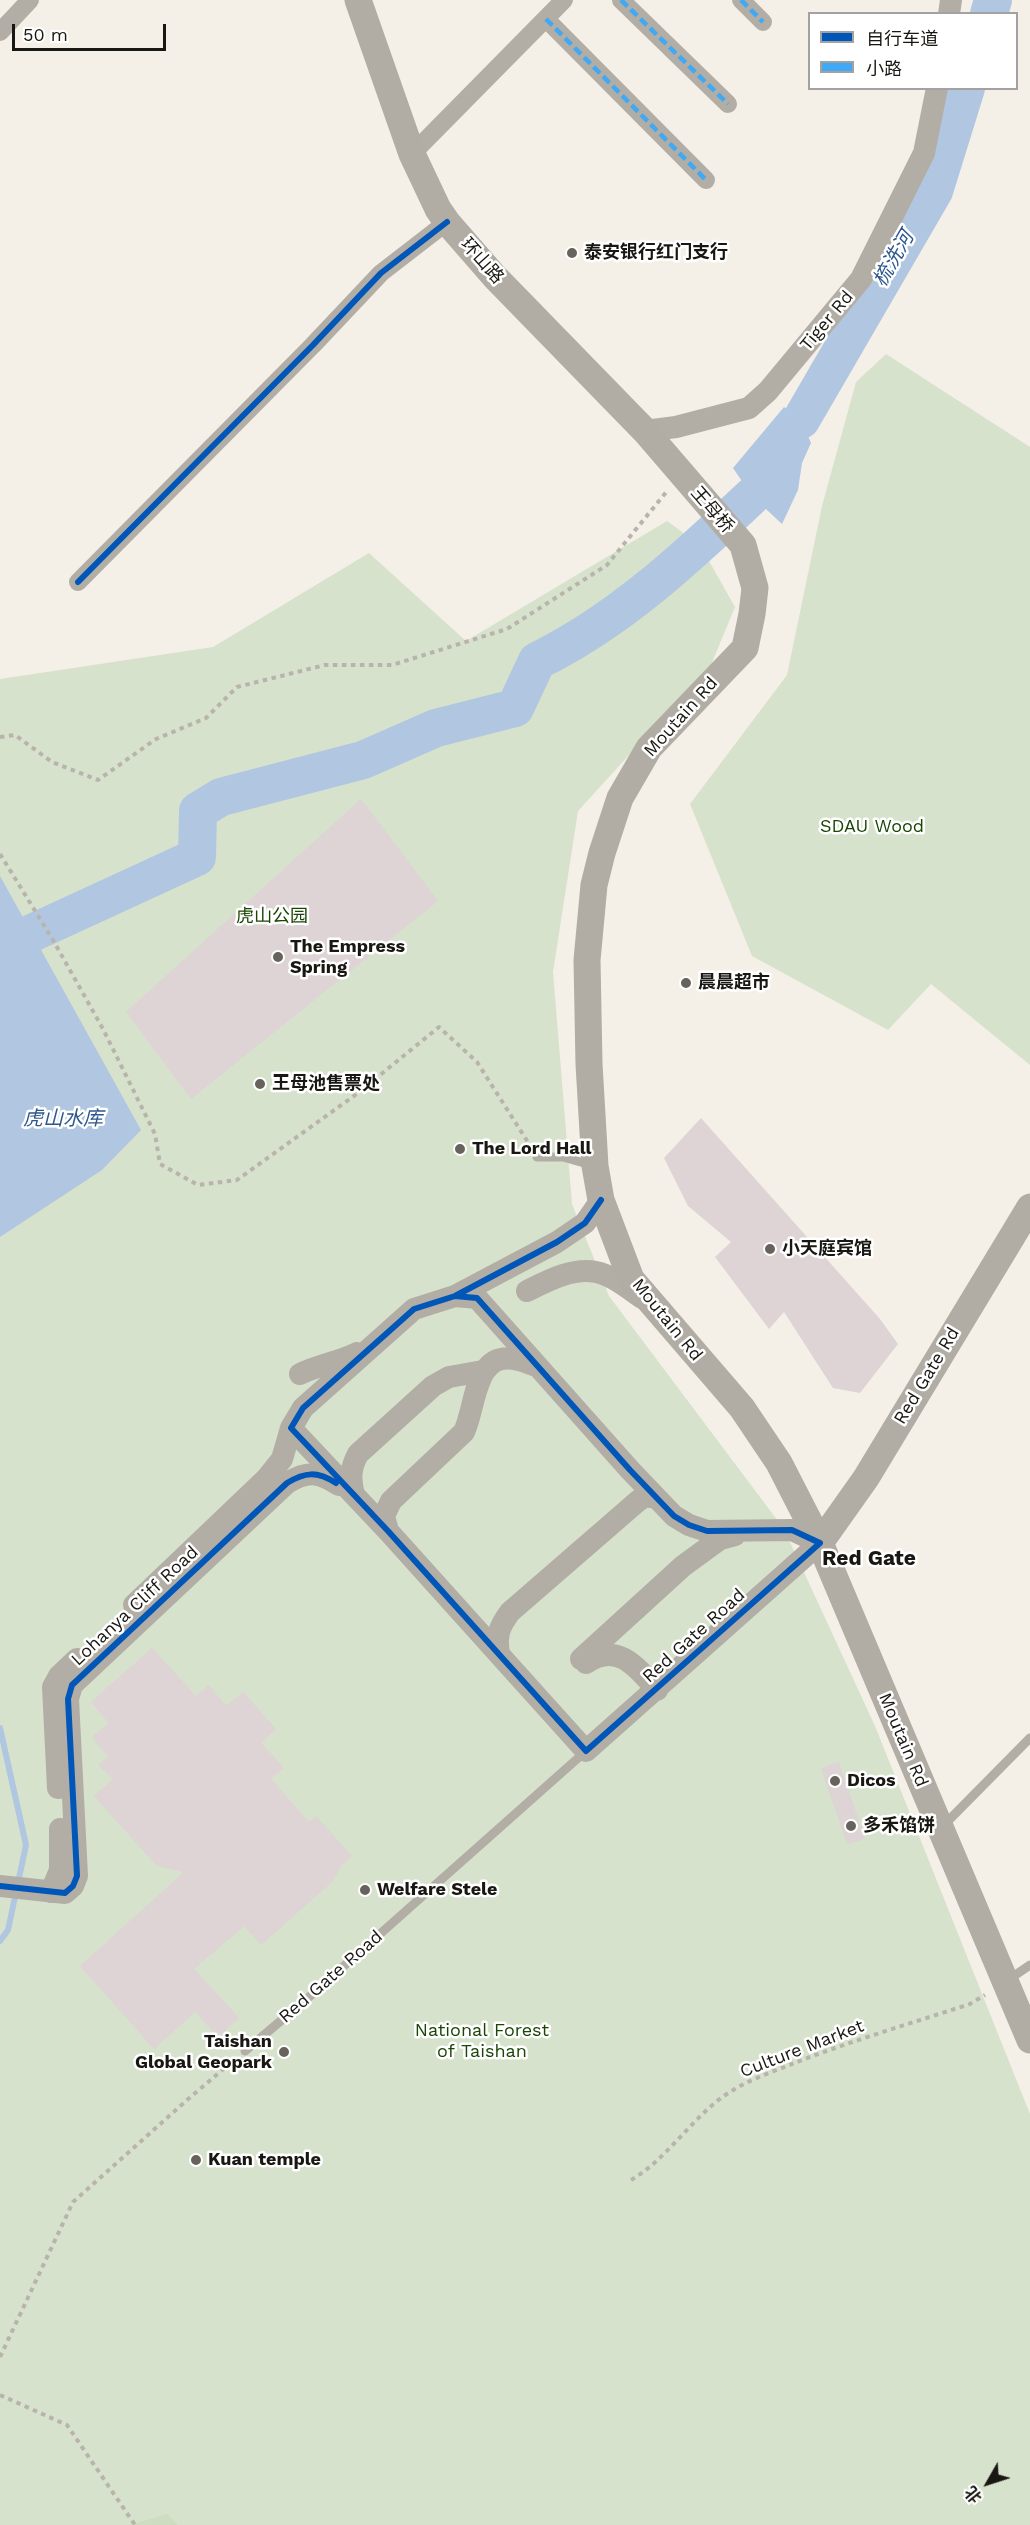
<!DOCTYPE html>
<html>
<head>
<meta charset="utf-8">
<style>
  body { margin:0 }
  #map { position:relative; width:1030px; height:2525px; overflow:hidden; background:#f4f0e7; font-family:"Work Sans","Noto Sans SC",sans-serif }
  canvas { display:block }
  .legend { position:absolute; left:808px; top:12px; width:210px; height:78px; box-sizing:border-box; background:#fff; border:2px solid #a3a2a0; margin:0; padding:8px 10px; list-style:none; font-size:18px; color:#191711 }
  .legend li { display:flex; align-items:center; gap:12px; height:30px }
  .legend b { width:30px; border:2px solid #a3a2a0 }
  .north { position:absolute; left:958px; top:2453px; width:60px; height:60px; -webkit-text-stroke:4px #fff; paint-order:stroke; rotate:231deg; font-size:16px; font-weight:700; line-height:24px; text-align:center; color:#191711 }
  .north::after { content:''; display:block; margin:auto; width:21px; height:27px; background:#191711; clip-path:polygon(50% 0,100% 100%,50% 72%,0 100%) }
  .scale { position:absolute; left:12px; top:24px; width:154px; height:27px; box-sizing:border-box; border:3px solid #191711; border-top:0; padding-left:8px; font-size:18px; line-height:21px; white-space:nowrap; color:#191711; -webkit-text-stroke:4px #fff; paint-order:stroke }
</style>
</head>
<body>
<div id="map">
<canvas width="1030" height="2525"></canvas>
<ul class="legend">
<li><b style="height:8px;background:#0057b8"></b>自行车道</li>
<li><b style="height:8px;background:#3fa9f5"></b>小路</li>
</ul>
<div class="north">北</div>
<div class="scale">50 m</div>
</div>
<script>
const context = document.querySelector('canvas').getContext('2d');
context.lineJoin = 'round';
function fill(path, color) { context.fillStyle = color; context.fill(path, 'evenodd'); }
function trace(path, color, width, dash) { context.strokeStyle = color; context.lineWidth = width; context.lineCap = dash ? 'butt' : 'round'; context.setLineDash(dash || []); context.stroke(path); }
function label(font, color, halo, rows, align = 'center') {
  context.font = font + ' "Work Sans","Noto Sans SC",sans-serif'; context.lineWidth = 5; context.setLineDash([]); context.textBaseline = 'middle'; context.strokeStyle = halo; context.fillStyle = color; for (const [text, x, y, turn = 0] of rows) {
    context.save(); context.translate(x, y); context.rotate((+turn || 0) * Math.PI / 180); context.textAlign = isNaN(turn) ? turn : align; if (halo) context.strokeText(text, 0, 0); context.fillText(text, 0, 0); context.restore();
  }
}
fill(new Path2D(`
  M886,354l144,93v618l-99,-81 -43,46 -136,-74 -62,-152 97,-129 35,-169 34,-124z
  M667,521l33,24 35,62 -24,58 -133,146 -25,161 19,232 37,92 175,233 91,197 155,388v411h-1030v-1846l213,-32 156,-94 97,88z`), '#d6e2cc');
fill(new Path2D(`
  M167,2514l11,11h-48z`), '#ccddc0');
fill(new Path2D(`
  M784,407l17,13 10,23 -9,20 -4,27 -16,34 -30,-28 -19,-28z
  M0,876l141,254 -39,40 -102,67z`), '#b1c6e1');
trace(new Path2D(`
  M0,1728l26,117 -18,85 -8,11`), '#b1c6e1', 6);
trace(new Path2D(`
  M989,14l4,-14
  M801,420l133,-229 32,-103
  M32,933l165,-76 1,-46 23,-14 142,-37 73,-32 79,-20 22,-47c82,-40 149,-103 215,-165`), '#b1c6e1', 38);
fill(new Path2D(`
  M361,799l77,102 -247,198 -65,-87z
  M701,1118l179,201 18,25 -38,49 -27,-5 -49,-76 -15,17 -54,-72 16,-15 -43,-36 -24,-48z
  M152,1648l44,48 13,-11 17,21 17,-14 33,37 -15,14 23,25 -13,11 38,43 7,-6 36,40 -10,9 -10,17 -71,63 -17,-19 -50,43 45,49 -21,19 -23,-25 -41,37 -74,-83 104,-94 -27,-6 -63,-70 19,-17 -15,-14 10,-8 -16,-20 17,-14 -18,-21z
  M839,1762l26,77 -18,5 -26,-76z`), '#ded3d5');
trace(new Path2D(`
  M0,737l15,-2 37,27 46,18 58,-41 50,-21 31,-31 88,-22h67l115,-36 100,-64 60,-74
  M0,854l53,86 50,89 52,105 5,30 38,21 39,-5 121,-87 81,-66 38,35 54,85
  M631,2180c38,-22 62,-65 99,-88 20,-13 45,-21 67,-30 57,-22 115,-39 173,-58l15,-9
  M0,2357l73,-155 114,-102 47,-40
  M0,2395l67,30 68,100`), '#b8b4ad', 4, [4.5, 4.5]);
trace(new Path2D(`
  M537,1157h26l28,8
  M944,1825l86,-87
  M1008,1980l22,-15
  M245,2051l64,-54 277,-246`), '#b2aea6', 9);
trace(new Path2D(`
  M621,0l107,104
  M741,0l22,22
  M546,19l160,161
  M0,32l30,-32
  M412,154l152,-154
  M78,582l235,-237 68,-72 66,-51`), '#b2aea6', 18);
trace(new Path2D(`
  M949,14l2,-14
  M645,431l31,-4 73,-19 19,-17 93,-112 63,-126 13,-65
  M527,1291c20,-10 46,-24 69,-19 16,3 33,17 46,26
  M455,1296l22,2 153,172 44,46 15,9 18,6 85,-1 28,13 -234,208 -198,-220 -97,-103 12,-20 111,-99 41,-13 102,-54 28,-19 16,-23
  M300,1374c18,-9 39,-12 57,-21
  M354,1495c-4,-17 -4,-26 4,-41l75,-68 16,-9 34,-6
  M388,1531l-4,-15 7,-15 73,-69c12,-25 10,-80 50,-73 7,1 15,4 22,7
  M134,1605l132,-126 16,-20 9,-31
  M499,1654c-3,-19 0,-27 11,-42l128,-111 7,-5 11,2
  M581,1659l102,-93 37,-27 15,-4
  M586,1663c31,-22 51,4 71,27
  M58,1788l-5,-101 6,-11 18,-17
  M0,1886l65,7 8,-7 4,-10 -9,-177 4,-14 215,-202c21,-13 32,-11 52,2
  M51,1892l9,-22v-41`), '#b2aea6', 22);
trace(new Path2D(`
  M358,0l54,154 26,55 9,13 47,54 151,155 98,114 12,43 -3,26 -7,34 -96,100 -29,50 -18,55 -8,32 -7,75 2,104 6,102 6,34 30,79 111,129 37,55 41,80 210,497
  M820,1543l46,-65 164,-271`), '#b1aca4', 27);
trace(new Path2D(`
  M621,0l107,104
  M741,0l22,22
  M546,19l160,161`), '#3fa9f5', 4.5, [9, 4.5]);
trace(new Path2D(`
  M78,582l235,-237 68,-72 66,-51
  M455,1296l22,2 153,172 44,46 15,9 18,6 85,-1 28,13 -234,208 -198,-220 -97,-103 12,-20 111,-99 41,-13 102,-54 28,-19 16,-23
  M0,1886l65,7 8,-7 4,-10 -9,-177 4,-14 215,-202c18,-11 30,-12 49,0`), '#0057b8', 6);
for (const [x, y, r, color] of [
  [572,253,6,"#66635c"],
  [278,957,6,"#66635c"],
  [686,983,6,"#66635c"],
  [260,1084,6,"#66635c"],
  [460,1149,6,"#66635c"],
  [770,1249,6,"#66635c"],
  [835,1781,6,"#66635c"],
  [851,1826,6,"#66635c"],
  [365,1890,6,"#66635c"],
  [284,2052,6,"#66635c"],
  [196,2160,6,"#66635c"]
]) { const dot = new Path2D(); dot.arc(x, y, r, 0, 2 * Math.PI); context.fillStyle = color; context.fill(dot); trace(dot, '#fff', 2); }
label('bold 18px', '#191711', '#fff', [
  ["泰安银行红门支行",584,253],
  ["The Empress",290,947],
  ["Spring",290,968],
  ["晨晨超市",698,983],
  ["王母池售票处",272,1084],
  ["The Lord Hall",472,1149],
  ["小天庭宾馆",782,1249],
  ["Dicos",847,1781],
  ["多禾馅饼",863,1826],
  ["Welfare Stele",377,1890],
  ["Taishan",272,2042,"right"],
  ["Global Geopark",272,2063,"right"],
  ["Kuan temple",208,2160]
], 'left');
label('18px', '#191711', '#fff', [
  ["环山路",482,261,48],
  ["Tiger Rd",827,321,-50],
  ["王母桥",712,510,49],
  ["Moutain Rd",681,717,-48],
  ["Moutain Rd",667,1320,51],
  ["Red Gate Rd",927,1376,-59],
  ["Lohanya Cliff Road",135,1606,-43],
  ["Red Gate Road",694,1636,-42],
  ["Moutain Rd",903,1740,67],
  ["Red Gate Road",331,1977,-41],
  ["Culture Market",802,2049,-21]
]);
label('18px', '#1a4505', '#fff', [
  ["SDAU Wood",872,827],
  ["虎山公园",272,917],
  ["National Forest",482,2031],
  ["of Taishan",482,2052]
]);
label('italic 20px', '#2e578e', '#fff', [
  ["梳洗河",894,259,-60],
  ["虎山水库",63,1119]
]);
label('bold 21px', '#191711', '#fff', [
  ["Red Gate",869,1559]
]);
</script>
</body>
</html>
